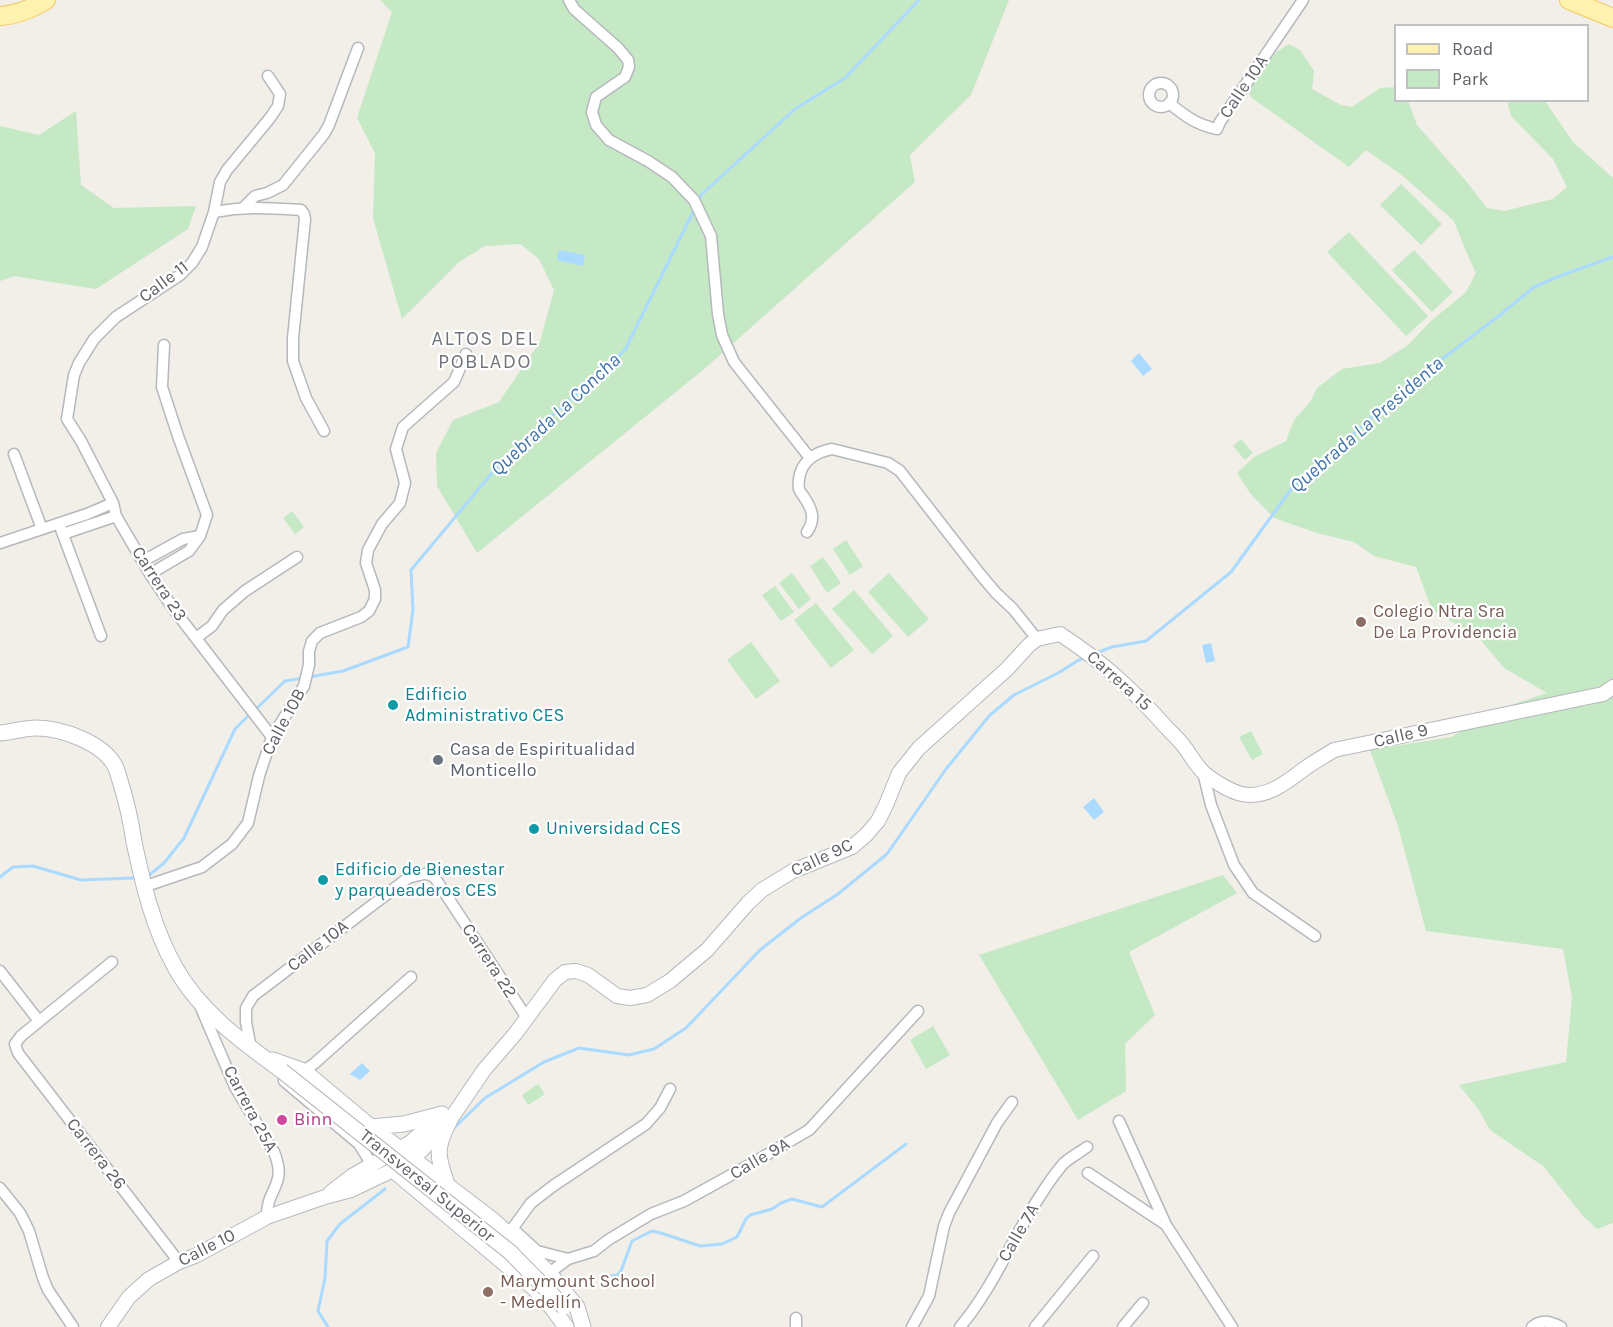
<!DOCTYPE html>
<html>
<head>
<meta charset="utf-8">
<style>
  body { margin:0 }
  #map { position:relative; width:1613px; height:1327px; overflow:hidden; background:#f1efe8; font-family:Karla,sans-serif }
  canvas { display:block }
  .legend { position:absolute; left:1394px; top:24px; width:195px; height:78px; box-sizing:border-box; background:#fff; border:2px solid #bfc1c3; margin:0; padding:8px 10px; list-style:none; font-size:18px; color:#5f6368 }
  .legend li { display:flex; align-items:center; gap:12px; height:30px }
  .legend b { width:30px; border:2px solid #bfc1c3 }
</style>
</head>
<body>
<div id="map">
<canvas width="1613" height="1327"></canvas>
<ul class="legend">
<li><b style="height:8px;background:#fff2af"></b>Road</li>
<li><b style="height:16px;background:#c5e8c5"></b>Park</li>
</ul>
</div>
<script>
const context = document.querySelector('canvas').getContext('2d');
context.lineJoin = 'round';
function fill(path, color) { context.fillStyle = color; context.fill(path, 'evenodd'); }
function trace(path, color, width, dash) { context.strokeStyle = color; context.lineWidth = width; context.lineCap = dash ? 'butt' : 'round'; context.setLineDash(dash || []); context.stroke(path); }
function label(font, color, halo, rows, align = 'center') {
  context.font = font + ' Karla,sans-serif'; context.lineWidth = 4.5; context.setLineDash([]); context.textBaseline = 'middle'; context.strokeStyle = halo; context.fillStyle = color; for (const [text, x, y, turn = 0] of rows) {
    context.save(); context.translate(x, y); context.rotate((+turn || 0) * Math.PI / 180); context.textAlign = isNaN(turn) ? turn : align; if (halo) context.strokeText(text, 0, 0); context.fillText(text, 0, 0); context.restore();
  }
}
fill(new Path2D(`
  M380,0h629l-38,95 -61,60 5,27 -212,188 -226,183 -40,-67 -1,-33 17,-33 46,-18 41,-60 14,-52 -15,-31 -19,-15 -35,2 -26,16 -57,57 -29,-101 2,-65 -18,-35 35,-106z
  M1289,44l11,6 14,21 -2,18 29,16 11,2 28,-19 15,-1 1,13 12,1 9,24 49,56 21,27 17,3 49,-12 14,-12 -14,-28 -42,-43 -4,-15h38l28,41 40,36v1045l-16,6 -14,-13 -40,-50 -53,-36 -11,-20 -20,-25 107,-23 6,-65 -9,-48 -137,-18 -28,-105 -28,-76 82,-13 35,-24 60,-20 -43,-25 -26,-31 -46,-27 -16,-43 -42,-11 -20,-14 -37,-9 -43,-15 -24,-25 -13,-20 17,-16 32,-16 8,-21 16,-18 7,-14 25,-19 38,-6 28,-18 23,-24 35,-29 10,-19 -11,-24 -11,-28 -51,-45 -37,-26 -17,17 -97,-69 -4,-6 27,-39z
  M76,111l5,74 33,23 82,-2 -8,23 -92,60 -82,-13 -14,5v-155l39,9z
  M1401,184l41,40 -21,21 -41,-40z
  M1349,232l79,84 -22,20 -79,-84z
  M1414,250l39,42 -21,20 -40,-42z
  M1241,439l12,14 -8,7 -12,-14z
  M292,511l12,16 -9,7 -12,-16z
  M846,540l17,26 -13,9 -17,-26z
  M823,557l18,26 -14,10 -17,-27z
  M792,573l19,26 -12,10 -20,-26z
  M889,573l40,46 -21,18 -40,-45z
  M775,586l19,26 -13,9 -19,-26z
  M854,590l39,46 -21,18 -40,-45z
  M816,603l38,47 -23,18 -37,-48z
  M751,642l29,39 -24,18 -29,-39z
  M1251,731l12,23 -11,6 -13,-23z
  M1223,875l14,18 -108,59 26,63 -30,29 1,47 -48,29 -99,-165z
  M933,1026l17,29 -24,14 -16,-29z
  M538,1084l7,10 -17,11 -6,-10z`), '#c5e8c5');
fill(new Path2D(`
  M559,250l26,5 -2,11 -26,-6z
  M1139,353l13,16 -9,7 -12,-15z
  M1211,643l4,18 -9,2 -4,-18z
  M1094,798l10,14 -10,8 -11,-13z
  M362,1063l8,8 -10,9 -10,-6z`), '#aadaff');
trace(new Path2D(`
  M698,202l3,-7 94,-86 50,-31 74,-78
  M1096,653l16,-6 34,-6 85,-69 61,-84 120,-106 88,-67 34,-28 28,-12 51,-18
  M309,677l34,-6 65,-24 5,-37 -2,-40 91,-109 123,-111 70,-142
  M255,710l30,-29 18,-3
  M148,876l16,-13 20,-25 51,-109 15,-15
  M0,877l13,-10 20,-1 48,14 53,-2
  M454,1128l31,-30 59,-36 35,-14 50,7 25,-6 32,-21 74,-78 41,-32 37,-24 49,-40 59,-85 44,-54 24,-20 46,-23 17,-11 7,-3
  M600,1278l17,-3 4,-4 11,-30 20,-10 9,2 39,13 22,-2 15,-7 9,-18 4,-4 22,-6 9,-6 11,-4 30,8 84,-63
  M328,1327l-10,-16 7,-33 2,-37 13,-17 45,-35`), '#aadaff', 3);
const minor = new Path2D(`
  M569,0l5,9 44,39 10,12 1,7 -4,10 -29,20 -4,15 4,13 13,15 39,21 24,16 22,23 17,36 7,78 4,21 12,27 76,96
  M268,76l12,18 -2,12 -8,12 -43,52 -7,12 -6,30 -12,35 -10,16 -12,12 -64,42 -22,22 -15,24 -5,12 -7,44 14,22 32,62 3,13 34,58 25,37 97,126
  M1149 95a12 12 0 1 1 24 0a12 12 0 1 1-24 0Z
  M1169,103c16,13 28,22 48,26l3,-7 83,-122
  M244,207l11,-11 12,-3 16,-8 41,-51 5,-9 29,-77
  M214,212c32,-6 54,-4 87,-2l3,4 1,5 -12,119v23l13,37 18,33
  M14,454l28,75
  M59,524l42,112
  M807,532c9,-13 5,-23 -3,-35 -2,-3 -4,-5 -5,-8 -1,-3 0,-7 0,-10 2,-18 17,-27 33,-30l56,14 12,8 80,103 16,19 17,16 24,30
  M63,534l53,-18
  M0,543l87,-29 26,-11
  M143,561l40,-22 17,-3
  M150,574l39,-23 11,-15 7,-21 -29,-79 -16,-49 2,-42
  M196,638l16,-12 11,-16 22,-19 52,-34
  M1203,772l8,33 23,60 19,28 62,43
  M143,887l59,-20 30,-23 16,-21 11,-47 13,-39 32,-51 5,-21v-14l3,-10 8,-8 41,-16 8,-6 6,-12v-9l-9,-27 2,-13 14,-26 18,-21 5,-20 -9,-34 7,-22 51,-45 12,-28
  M112,962l-91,74 -6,8 3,9 161,209
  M0,971l39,50
  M201,1008l34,79 39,65c14,34 -8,36 -7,65
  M251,1049l-5,-27v-14l7,-12 155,-118c10,-3 19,-7 27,0l92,140
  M304,1071l11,-8 96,-86
  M284,1081l75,63 13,21
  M1119,1121l47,104 66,102
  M1088,1173l77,51
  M0,1188l20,25 9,18 14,47 5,12 25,37
  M513,1229l24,22 31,8
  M504,1240l27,-37 22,-17 93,-62 14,-16 10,-19
  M544,1277l24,-18 26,-8 14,-11 43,-26 33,-13 67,-37 58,-34 109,-119
  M796,1327v-9
  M912,1327l17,-31 15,-70 5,-13 48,-90 15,-21
  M960,1327c34,-40 53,-91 82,-134 7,-11 14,-21 22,-30 7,-6 16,-11 23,-16
  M1035,1327l58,-71
  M1123,1327l20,-24
  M1532,1327c9,-8 18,-6 29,0`);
const tertiary = new Path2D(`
  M331,1192l21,-16 59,-34 31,-28
  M108,1327l21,-30 20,-18 30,-17 16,-6 72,-39 58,-20 26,-7 42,-20 20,-12 8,-7 29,-31 34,-50 31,-36 40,-54 10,-8 11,-1 12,4 29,21 13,2 17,-3 23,-14 37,-31 41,-47 14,-13 31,-19 59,-24 14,-12 12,-14 8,-16 13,-32 20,-25 88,-79 22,-24 8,-6 23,-5c43,28 73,56 107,94 5,5 11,11 16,17 7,9 13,21 22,29 12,9 29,21 45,21 23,0 40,-16 57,-28 8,-6 18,-11 27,-17l269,-56 10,-7`);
const secondary = new Path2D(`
  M0,733c12,-1 24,-5 36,-5 26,0 67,15 79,38 3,6 4,12 6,18 6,19 10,38 13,58 9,42 19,86 41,125 24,44 67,75 107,104
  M273,1060l31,11 67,56 123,94 55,52 28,34 6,20
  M371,1127l33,-3 38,-10
  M393,1170l141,118 19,21 13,18
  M447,1184c-10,-28 -12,-36 3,-64`);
const primary = new Path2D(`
  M1569,0l44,18
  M0,16c17,-1 31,-7 46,-16`);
trace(minor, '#b5b8bc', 13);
trace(tertiary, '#b5b8bc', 16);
trace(secondary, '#b6babf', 17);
trace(primary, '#f2c960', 20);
trace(minor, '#fff', 10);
trace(tertiary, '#fff', 14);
trace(secondary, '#fff', 15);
trace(primary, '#fff2af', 18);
const secondaryBridge = new Path2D(`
  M282,1071l228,181 54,55`);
trace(secondaryBridge, '#b6babf', 17, []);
trace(secondaryBridge, '#fff', 15);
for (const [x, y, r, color] of [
  [1361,622,6,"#8d6e63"],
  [393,705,6,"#0f9aa8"],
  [438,760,6,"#6b7280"],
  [534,829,6,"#0f9aa8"],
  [323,880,6,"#0f9aa8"],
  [282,1120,6,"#d1479c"],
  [488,1292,6,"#8d6e63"]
]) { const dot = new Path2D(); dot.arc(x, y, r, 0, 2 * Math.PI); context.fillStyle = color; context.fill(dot); trace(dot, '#fff', 2); }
label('18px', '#5f6368', '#fff', [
  ["Calle 10A",1244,87,-56],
  ["Calle 11",164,282,-37],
  ["Carrera 23",159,584,57],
  ["Carrera 15",1119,681,42],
  ["Calle 10B",284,722,-62],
  ["Calle 9",1401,736,-13],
  ["Calle 9C",822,858,-25],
  ["Calle 10A",318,946,-38],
  ["Carrera 22",489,961,57],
  ["Carrera 25A",250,1109,62],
  ["Carrera 26",96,1154,52],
  ["Calle 9A",760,1159,-30],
  ["Transversal Superior",427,1186,39],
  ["Calle 7A",1019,1233,-60],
  ["Calle 10",207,1248,-27]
]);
label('18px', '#785e54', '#fff', [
  ["Colegio Ntra Sra",1373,612],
  ["De La Providencia",1373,633],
  ["Marymount School",500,1282],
  ["- Medellín",500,1303]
], 'left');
label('18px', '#0d838f', '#fff', [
  ["Edificio",405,695],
  ["Administrativo CES",405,716],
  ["Universidad CES",546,829],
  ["Edificio de Bienestar",335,870],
  ["y parqueaderos CES",335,891]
], 'left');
label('18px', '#5b616d', '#fff', [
  ["Casa de Espiritualidad",450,750],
  ["Monticello",450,771]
], 'left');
label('18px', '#b23c85', '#fff', [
  ["Binn",294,1120]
], 'left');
context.letterSpacing = '1.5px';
label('20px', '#70757a', '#fff', [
  ["ALTOS DEL",485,339],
  ["POBLADO",485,362]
]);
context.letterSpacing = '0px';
label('italic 20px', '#4174aa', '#fff', [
  ["Quebrada La Concha",556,415,-43],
  ["Quebrada La Presidenta",1367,425,-41]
]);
</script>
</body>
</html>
